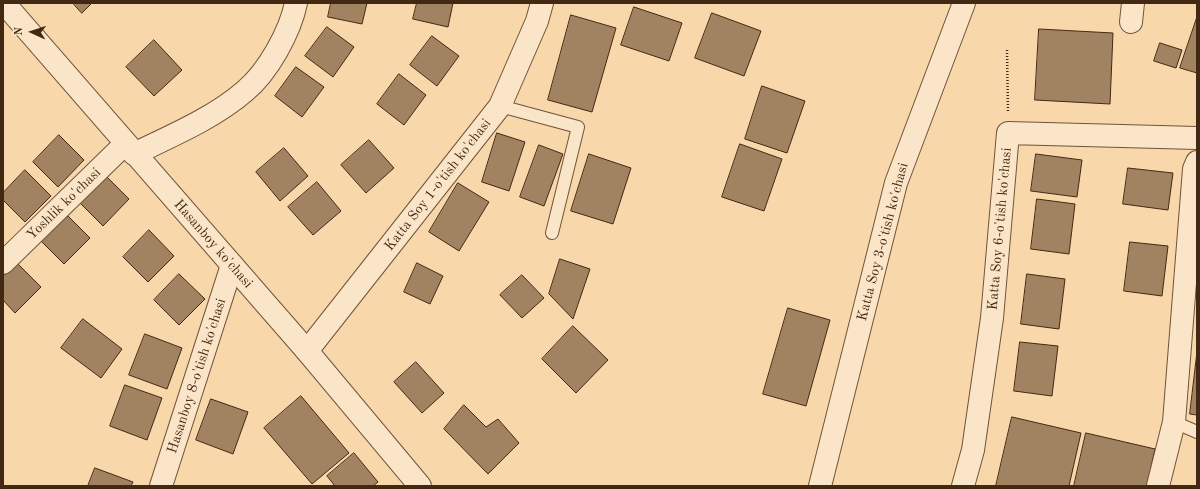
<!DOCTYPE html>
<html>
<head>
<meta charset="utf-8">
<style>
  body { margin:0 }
  #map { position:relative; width:1200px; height:489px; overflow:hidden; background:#f8d7ab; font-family:"Old Standard TT",serif }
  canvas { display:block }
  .frame { position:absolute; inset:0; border:4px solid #432913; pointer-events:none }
  .north { position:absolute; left:12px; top:12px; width:40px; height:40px; -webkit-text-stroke:3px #fae5c8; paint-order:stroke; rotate:273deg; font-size:11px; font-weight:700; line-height:16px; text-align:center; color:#432913 }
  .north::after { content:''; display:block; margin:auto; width:14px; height:18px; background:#432913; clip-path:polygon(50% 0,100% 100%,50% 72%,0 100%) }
</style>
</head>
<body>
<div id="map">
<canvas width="1200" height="489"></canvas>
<div class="frame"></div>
<div class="north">N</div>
</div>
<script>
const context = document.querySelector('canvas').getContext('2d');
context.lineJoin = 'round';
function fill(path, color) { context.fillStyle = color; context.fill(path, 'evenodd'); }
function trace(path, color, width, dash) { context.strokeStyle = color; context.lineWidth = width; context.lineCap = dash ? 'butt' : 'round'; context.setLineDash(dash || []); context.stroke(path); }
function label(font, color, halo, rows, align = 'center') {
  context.font = font + ' "Old Standard TT",serif'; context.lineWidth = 3; context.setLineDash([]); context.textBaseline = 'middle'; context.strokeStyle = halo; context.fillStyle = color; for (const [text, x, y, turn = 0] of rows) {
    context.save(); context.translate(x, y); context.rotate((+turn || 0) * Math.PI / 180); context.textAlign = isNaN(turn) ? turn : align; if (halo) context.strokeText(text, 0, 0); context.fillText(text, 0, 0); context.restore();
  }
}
const building = new Path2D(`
  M73,3h19l-10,10z
  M331,3h36l-5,21 -34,-7z
  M417,3h36l-5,24 -35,-8z
  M634,7l48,16 -13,38 -48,-16z
  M712,13l49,18 -17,45 -49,-18z
  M571,15l45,13 -24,84 -44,-12z
  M1197,17v56l-17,-5z
  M327,27l27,20 -21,30 -28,-21z
  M1039,29l74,4 -3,71 -75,-4z
  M432,36l27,20 -22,30 -27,-21z
  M154,40l28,30 -28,26 -28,-29z
  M1160,43l22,7 -6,18 -22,-7z
  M296,67l28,20 -22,30 -27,-21z
  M399,74l27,21 -22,30 -27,-21z
  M762,86l43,15 -18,52 -42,-14z
  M497,133l28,9 -16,49 -27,-9z
  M59,135l25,25 -26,27 -25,-25z
  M369,140l25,28 -28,25 -25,-28z
  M740,144l42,15 -18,52 -42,-14z
  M539,145l24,9 -19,52 -24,-9z
  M284,148l24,28 -28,25 -24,-29z
  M589,154l42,14 -18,56 -42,-13z
  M1036,154l46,6 -5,37 -46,-6z
  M1128,168l45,5 -5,37 -45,-6z
  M25,170l26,26 -26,26 -22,-22v-7z
  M104,174l25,25 -26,27 -25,-25z
  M317,182l24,29 -28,24 -25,-28z
  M458,183l31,19 -30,49 -30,-19z
  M1037,199l38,5 -6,50 -38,-5z
  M65,213l25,25 -26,26 -25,-25z
  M149,230l25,26 -26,26 -25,-25z
  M1130,242l38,4 -6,50 -38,-5z
  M560,259l30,10 -17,50 -24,-25z
  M16,262l25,25 -26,26 -12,-13v-25z
  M417,263l26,13 -13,28 -26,-12z
  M179,274l26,25 -26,26 -25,-25z
  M1027,274l38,5 -6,50 -38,-5z
  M522,275l22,23 -22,20 -22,-23z
  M788,308l42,12 -24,86 -43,-12z
  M83,319l39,30 -21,29 -40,-30z
  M573,326l35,34 -32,33 -34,-34z
  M145,334l37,14 -15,41 -38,-14z
  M1020,342l38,4 -6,50 -38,-5z
  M1197,352v63l-7,-1z
  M416,362l28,31 -22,20 -28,-31z
  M125,385l37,13 -15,42 -37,-14z
  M301,396l48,57 -37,31 -48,-56z
  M211,399l37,13 -15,42 -37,-14z
  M464,405l22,22 12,-8 21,24 -31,31 -44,-45z
  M1012,417l69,16 -12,53h-73z
  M1086,433l69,16 -8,37h-73z
  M354,453l24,29 -5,4h-38l-8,-10z
  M95,468l38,14 -2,4h-43z`);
fill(building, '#a18362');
trace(building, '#432913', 1);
const service = new Path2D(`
  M500,106l78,21 -26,106
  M1174,422l23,10`);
const minor = new Path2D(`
  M1131,22l2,-19
  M134,154c37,-18 80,-36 111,-63 23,-19 45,-59 51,-88
  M3,263l122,-119
  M307,351l193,-245 37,-85 5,-18
  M161,486l71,-221
  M820,486l76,-303 68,-180
  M963,486l10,-36 19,-132 16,-185 189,5
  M1158,486l16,-64 20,-253 3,-7`);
const tertiary = new Path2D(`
  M4,3l303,348 113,135`);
trace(service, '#705439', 14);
trace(minor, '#705439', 24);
trace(tertiary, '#705439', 24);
trace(new Path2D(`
  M1007,50l1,63`), '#432913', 2.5, [1, 2]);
trace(service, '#fae5c8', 12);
trace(minor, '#fae5c8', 22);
trace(tertiary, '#fae5c8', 22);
label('14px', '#432913', '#fae5c8', [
  ["Katta Soy 1-o'tish ko'chasi",438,185,-52],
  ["Yoshlik ko'chasi",64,204,-44],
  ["Katta Soy 6-o'tish ko'chasi",1000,229,-85],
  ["Katta Soy 3-o'tish ko'chasi",883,242,-75],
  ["Hasanboy ko'chasi",213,244,49],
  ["Hasanboy 8-o'tish ko'chasi",197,376,-72]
]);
</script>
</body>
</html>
